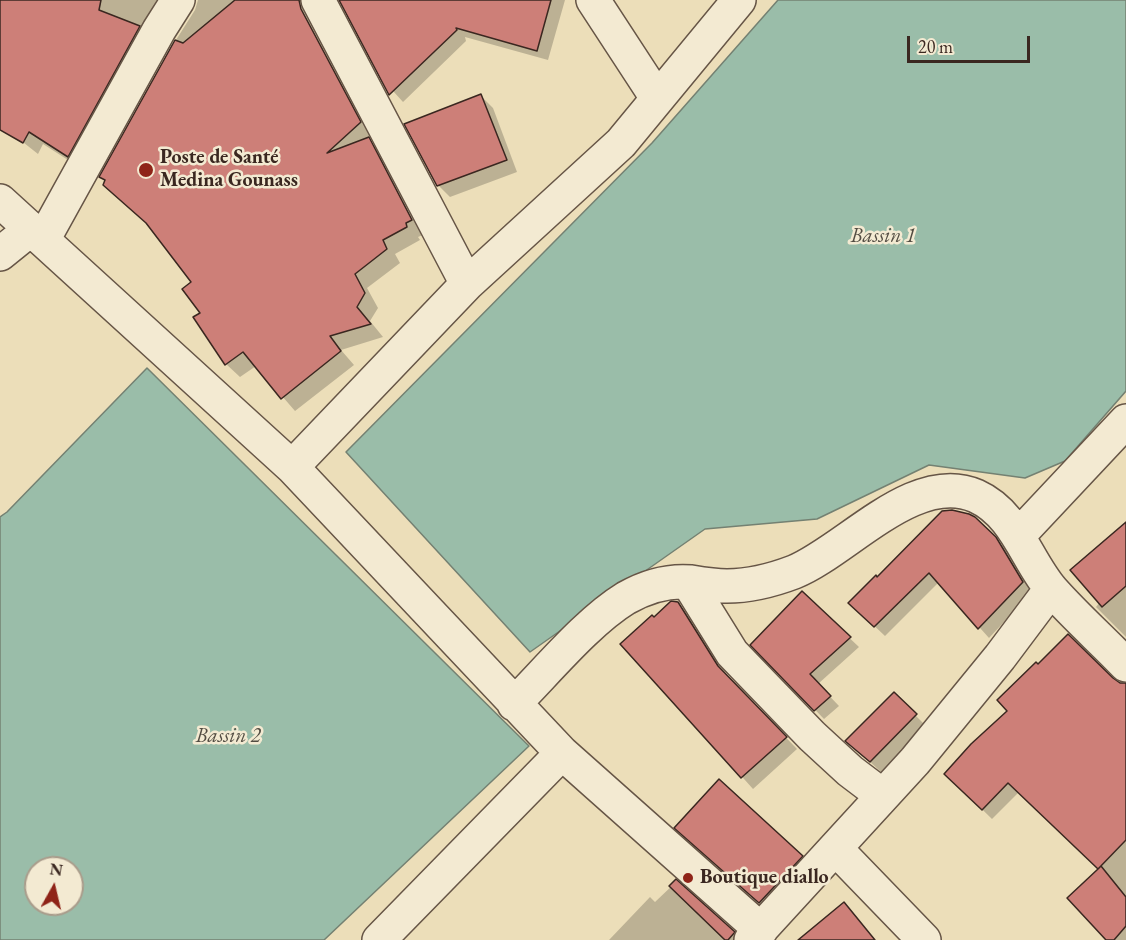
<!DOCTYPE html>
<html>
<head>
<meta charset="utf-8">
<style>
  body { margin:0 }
  #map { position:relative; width:1126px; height:940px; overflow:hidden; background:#ecdeb9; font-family:"EB Garamond",serif }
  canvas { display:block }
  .north { position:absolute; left:24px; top:856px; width:60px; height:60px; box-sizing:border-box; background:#f3ead2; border:2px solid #a99c8b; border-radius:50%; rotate:8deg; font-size:16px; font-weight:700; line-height:24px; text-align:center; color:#3a2720 }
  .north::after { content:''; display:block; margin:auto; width:21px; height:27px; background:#8f2418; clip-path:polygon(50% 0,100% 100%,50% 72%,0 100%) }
  .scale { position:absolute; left:907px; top:36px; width:123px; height:27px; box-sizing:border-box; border:3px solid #3a2720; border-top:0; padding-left:8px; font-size:18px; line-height:21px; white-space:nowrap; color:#3a2720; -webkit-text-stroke:4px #f3ead2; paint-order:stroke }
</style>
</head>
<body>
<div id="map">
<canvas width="1126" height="940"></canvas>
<div class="north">N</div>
<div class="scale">20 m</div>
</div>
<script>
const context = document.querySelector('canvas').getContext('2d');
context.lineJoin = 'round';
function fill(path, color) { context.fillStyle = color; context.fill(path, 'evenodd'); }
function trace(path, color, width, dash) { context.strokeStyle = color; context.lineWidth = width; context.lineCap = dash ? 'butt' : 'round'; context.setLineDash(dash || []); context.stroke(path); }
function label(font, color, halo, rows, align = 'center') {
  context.font = font + ' "EB Garamond",serif'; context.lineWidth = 5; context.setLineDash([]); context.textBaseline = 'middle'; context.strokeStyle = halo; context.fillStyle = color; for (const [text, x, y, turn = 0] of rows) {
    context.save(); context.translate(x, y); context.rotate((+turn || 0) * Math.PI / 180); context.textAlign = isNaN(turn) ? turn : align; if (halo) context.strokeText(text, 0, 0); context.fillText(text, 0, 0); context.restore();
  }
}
const water = new Path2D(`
  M778,0h348v391l-61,70 -40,17 -96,-13 -112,54 -112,10 -175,123 -184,-200 306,-309z
  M147,368l382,378 -205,194h-324v-423l7,-5zM36,868h36v36h-36z`);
fill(water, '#9abda9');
trace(water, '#748172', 1.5);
fill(new Path2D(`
  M0,0h179l-97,169 -39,-25 -5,10 -38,-30z
  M198,0h103l11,14 61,122 -4,4 13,13 43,81 -7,3 2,3 -25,14 5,9 -33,25 11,20 -8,13 13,16 -42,13 13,15 -59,46 -39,-45 -16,11 -14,-13 -24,-51 -8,-31 -43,-55 -50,-51 75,-136 19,-30z
  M350,0h215l-17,60 -83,-23 1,4 -63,61 -10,-11z
  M481,96l12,12 24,64 -67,25 -12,-12z
  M974,518l32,31 26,43 -43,46 -50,-56 -54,54 -35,-33 27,-24z
  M1126,525v112l-30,-30 4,-5z
  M802,593l57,54 -41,37 21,22 -15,13 -72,-74z
  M678,603l12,13 40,64 67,69 -44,40 -130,-145z
  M1112,680l9,5h5v255h-18l-8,-71 -81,-77 -27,27 -46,-45z
  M894,694l33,33 -45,46 -34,-32z
  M693,845l109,12 17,16 -42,46z
  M676,882l65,58h-132l41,-43 5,5z`), '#0003');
const building = new Path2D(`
  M0,0h101l-2,10 41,16 -72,131 -39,-25 -6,11 -23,-13z
  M235,0h64l2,9 60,113 -34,31 42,-16 43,83 -6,3 1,4 -24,13 4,9 -32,25 10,19 -8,14 14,17 -41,12 11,15 -60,48 -38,-47 -18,13 -32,-48 7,-4 -18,-24 9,-7 -45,-59 -43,-38 2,-5 -6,-3 76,-137 8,3z
  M339,0h212l-14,51 -81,-23 1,2 -68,65z
  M481,94l26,66 -70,26 -33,-62z
  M952,510l17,4 6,3 21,20 27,45 -45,47 -49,-56 -55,54 -26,-24 28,-28 1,2 65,-66z
  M1126,522v64l-24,21 -32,-37z
  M802,591l49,46 -41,37 21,22 -17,15 -64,-66z
  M671,601l7,1 40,64 69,71 -46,41 -121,-134 32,-29 2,2z
  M1068,634l45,44 7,5h6v157l-28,29 3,-3 25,31v29l-12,14h-8l-39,-42 31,-29 -90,-86 -26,27 -38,-36 27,-30 36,-33 -10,-11 39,-38 2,2z
  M894,692l23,22 -47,48 -25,-21z
  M719,779l84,77 -44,47 -85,-75z
  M676,879l59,53 -7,8h-3l-56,-54z
  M844,902l31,38h-77z`);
fill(building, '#cd7f78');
trace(building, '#3a2720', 1.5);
const street = new Path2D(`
  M318,0l149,284
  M593,0l64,98
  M0,201l292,266 270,286 199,177
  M43,240l116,-210 19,-30
  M0,254l31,-25
  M292,467l175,-183 154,-141 118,-143
  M1018,536l108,-115
  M688,582l44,71 80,83 38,35 33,25
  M514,704c33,-33 73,-82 112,-106 21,-12 41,-18 65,-16 12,2 24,4 36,4 22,0 46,-6 67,-14 52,-21 121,-103 182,-76 40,18 50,64 76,94 23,26 50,50 74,75
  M836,849l88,91
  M379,940l183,-187
  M751,940l164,-179 85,-104 51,-68`);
trace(street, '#665546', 36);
trace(street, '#f3ead2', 33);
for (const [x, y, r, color] of [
  [146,170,8,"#8f2418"],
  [688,878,6,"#8f2418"]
]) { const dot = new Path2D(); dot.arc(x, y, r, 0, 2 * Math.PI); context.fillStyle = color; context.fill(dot); trace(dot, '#f3ead2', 2); }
label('bold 20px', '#3a2720', '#f3ead2', [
  ["Poste de Santé",160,158],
  ["Medina Gounass",160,181],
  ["Boutique diallo",700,878]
], 'left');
label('italic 21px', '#524c42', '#f3ead2', [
  ["Bassin 1",883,236],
  ["Bassin 2",228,736]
]);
</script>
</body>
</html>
